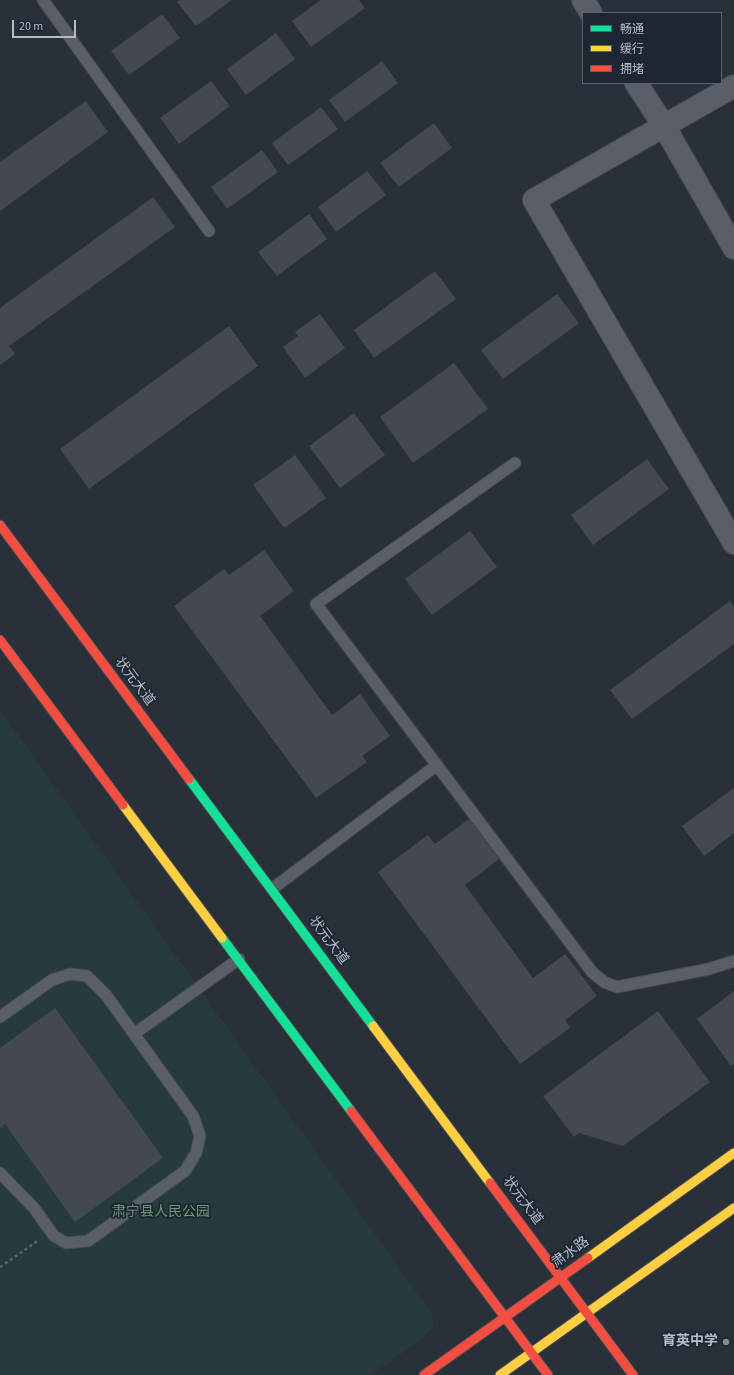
<!DOCTYPE html>
<html>
<head>
<meta charset="utf-8">
<style>
  body { margin:0 }
  #map { position:relative; width:734px; height:1375px; overflow:hidden; background:#2a3038; font-family:"Source Sans 3","Noto Sans SC",sans-serif }
  canvas { display:block }
  .legend { position:absolute; left:582px; top:12px; width:140px; height:72px; box-sizing:border-box; background:#1d2633; border:1px solid #59626f; margin:0; padding:5px 7px; list-style:none; font-size:12px; color:#b4bcc9 }
  .legend li { display:flex; align-items:center; gap:8px; height:20px }
  .legend b { width:20px; border:1px solid #59626f }
  .scale { position:absolute; left:12px; top:20px; width:64px; height:18px; box-sizing:border-box; border:2px solid #b4bcc9; border-top:0; padding-left:5px; font-size:12px; line-height:14px; white-space:nowrap; color:#b4bcc9; -webkit-text-stroke:3px #1d2633; paint-order:stroke }
</style>
</head>
<body>
<div id="map">
<canvas width="734" height="1375"></canvas>
<ul class="legend">
<li><b style="height:5px;background:#16e098"></b>畅通</li>
<li><b style="height:5px;background:#ffcf43"></b>缓行</li>
<li><b style="height:5px;background:#f24e42"></b>拥堵</li>
</ul>
<div class="scale">20 m</div>
</div>
<script>
const context = document.querySelector('canvas').getContext('2d');
context.lineJoin = 'round';
function fill(path, color) { context.fillStyle = color; context.fill(path, 'evenodd'); }
function trace(path, color, width, dash) { context.strokeStyle = color; context.lineWidth = width; context.lineCap = dash ? 'butt' : 'round'; context.setLineDash(dash || []); context.stroke(path); }
function label(font, color, halo, rows, align = 'center') {
  context.font = font + ' "Source Sans 3","Noto Sans SC",sans-serif'; context.lineWidth = 3.5; context.setLineDash([]); context.textBaseline = 'middle'; context.strokeStyle = halo; context.fillStyle = color; for (const [text, x, y, turn = 0] of rows) {
    context.save(); context.translate(x, y); context.rotate((+turn || 0) * Math.PI / 180); context.textAlign = isNaN(turn) ? turn : align; if (halo) context.strokeText(text, 0, 0); context.fillText(text, 0, 0); context.restore();
  }
}
fill(new Path2D(`
  M0,710l432,604 2,11 -11,13 -52,37h-371z`), '#273a3e');
fill(new Path2D(`
  M180,0h52l-36,26 -19,-24z
  M321,0h38l6,8 -54,39 -19,-26z
  M162,14l18,24 -51,37 -18,-24z
  M276,33l19,26 -49,36 -19,-26z
  M382,61l16,22 -53,39 -16,-22z
  M211,81l19,25 -51,38 -19,-26z
  M86,101l22,31 -108,79v-49z
  M321,107l17,22 -50,36 -16,-22z
  M434,123l18,25 -53,39 -19,-24z
  M262,150l16,22 -51,37 -16,-22z
  M367,171l19,24 -50,37 -18,-25z
  M153,197l22,30 -166,119 6,8 -15,11v-57z
  M309,214l18,25 -50,37 -19,-24z
  M435,271l21,28 -82,59 -20,-28z
  M557,294l22,29 -76,56 -22,-29z
  M320,314l25,34 -40,30 -22,-31 15,-11 -3,-4z
  M229,326l29,40 -169,123 -29,-40z
  M454,363l34,46 -75,54 -33,-46z
  M354,413l31,42 -45,33 -31,-42z
  M295,455l31,43 -42,30 -31,-43z
  M647,459l22,30 -76,56 -22,-30z
  M470,531l27,36 -65,48 -27,-36z
  M264,550l30,41 -34,25 72,99 28,-21 30,42 -28,20 5,6 -51,36 -142,-192 50,-37 5,6z
  M730,601l4,6v37l-102,75 -22,-29z
  M734,788v45l-30,23 -22,-30z
  M469,819l30,40 -34,26 68,93 32,-24 32,42 -32,24 5,8 -50,36 -142,-192 50,-37 7,9z
  M734,991v73l-3,2 -34,-47z
  M55,1008l108,150 -88,64 -70,-98 -5,4v-80z
  M658,1011l52,71 -87,64 -44,-13 -5,4 -31,-41z`), '#444950');
const lane = new Path2D(`
  M43,0l166,231
  M515,463l-199,141 276,368 12,10 13,5 92,-18 25,-8
  M272,889l165,-124
  M0,1017l52,-37 18,-6 17,2 19,19 87,121 7,20 -4,17 -11,18 -97,70 -22,2 -12,-7 -20,-28 -34,-35
  M134,1034l105,-75`);
const street = new Path2D(`
  M583,0l8,13
  M636,83l28,43 70,122
  M734,86l-200,114 200,343`);
const fast = new Path2D(`
  M189,779l184,247
  M222,938l129,173`);
const slow = new Path2D(`
  M123,805l99,133
  M373,1026l117,157
  M588,1258l146,-105
  M500,1375l234,-167`);
const jam = new Path2D(`
  M0,525l189,254
  M0,640l123,165
  M351,1111l197,264
  M490,1183l143,192
  M424,1375l164,-117`);
trace(lane, '#484c53', 13);
trace(street, '#484c53', 24);
trace(fast, '#484c53', 11);
trace(slow, '#484c53', 11);
trace(jam, '#484c53', 11);
trace(new Path2D(`
  M0,1267l39,-27`), '#5d636a', 2.5, [3, 3]);
trace(lane, '#5a5e66', 11);
trace(street, '#5a5e66', 22);
trace(fast, '#16e098', 9);
trace(slow, '#ffcf43', 9);
trace(jam, '#f24e42', 9);
for (const [x, y, r, color] of [
  [726,1342,4,"#848b96"]
]) { const dot = new Path2D(); dot.arc(x, y, r, 0, 2 * Math.PI); context.fillStyle = color; context.fill(dot); trace(dot, '#1d2633', 1.5); }
label('14px', '#b4bcc9', '#1d2633', [
  ["状元大道",134,682,53],
  ["状元大道",328,941,53],
  ["状元大道",522,1201,53],
  ["肃水路",571,1253,-36]
]);
label('14px', '#6b9a76', '#1d2633', [
  ["肃宁县人民公园",161,1213]
]);
label('bold 14px', '#b4bcc9', '#1d2633', [
  ["育英中学",718,1342]
], 'right');
</script>
</body>
</html>
